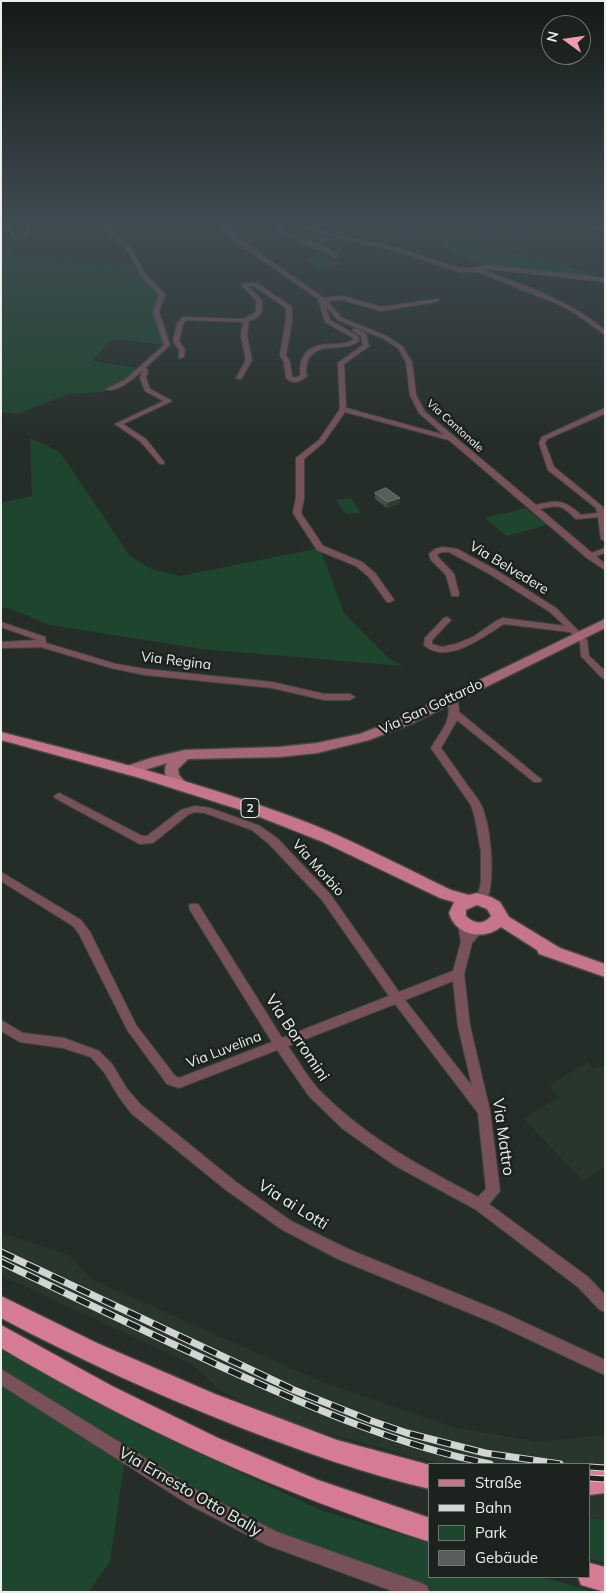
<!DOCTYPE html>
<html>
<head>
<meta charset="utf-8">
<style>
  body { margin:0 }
  #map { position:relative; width:606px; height:1593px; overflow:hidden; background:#252d28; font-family:Mulish,sans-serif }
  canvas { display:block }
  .frame { position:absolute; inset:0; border:2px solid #eaefec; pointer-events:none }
  .legend { position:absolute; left:428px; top:1463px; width:162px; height:115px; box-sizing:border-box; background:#1c231e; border:1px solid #6e7570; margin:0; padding:6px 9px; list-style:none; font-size:15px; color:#eaefec }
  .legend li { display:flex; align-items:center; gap:10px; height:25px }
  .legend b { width:25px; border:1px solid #6e7570 }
  .north { position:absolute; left:541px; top:15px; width:50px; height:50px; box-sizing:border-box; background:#1c231e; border:1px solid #6e7570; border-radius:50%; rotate:284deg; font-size:14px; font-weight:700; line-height:20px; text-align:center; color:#eaefec }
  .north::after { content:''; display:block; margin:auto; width:18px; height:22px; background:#f19ab0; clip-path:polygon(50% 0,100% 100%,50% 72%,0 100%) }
</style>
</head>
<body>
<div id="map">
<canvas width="606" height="1593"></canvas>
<div class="frame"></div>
<ul class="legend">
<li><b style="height:6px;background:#c6758b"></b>Straße</li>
<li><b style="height:6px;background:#d1d6d3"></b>Bahn</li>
<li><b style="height:14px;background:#1e452d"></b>Park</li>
<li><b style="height:14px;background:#585f5a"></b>Gebäude</li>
</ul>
<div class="north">N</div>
</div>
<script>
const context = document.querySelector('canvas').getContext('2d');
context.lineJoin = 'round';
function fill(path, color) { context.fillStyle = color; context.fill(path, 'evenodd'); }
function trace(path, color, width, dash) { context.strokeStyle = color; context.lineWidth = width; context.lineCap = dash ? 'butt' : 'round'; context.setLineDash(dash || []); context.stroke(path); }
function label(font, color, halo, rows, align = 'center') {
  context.font = font + ' Mulish,sans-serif'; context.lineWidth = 5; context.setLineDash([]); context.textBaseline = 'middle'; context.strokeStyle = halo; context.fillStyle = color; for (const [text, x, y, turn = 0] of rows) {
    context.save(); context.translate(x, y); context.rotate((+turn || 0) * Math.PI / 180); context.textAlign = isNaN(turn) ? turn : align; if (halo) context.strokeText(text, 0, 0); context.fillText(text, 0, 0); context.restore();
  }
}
fill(new Path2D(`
  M587,1062l7,7 8,-3 3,2v98l-22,15 -59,-62 35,-22 -10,-11z
  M1,1233l68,22 24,25 229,102 131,45 86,15 66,-7v85l-15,-2v-54h-150l-148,-40 -71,-33 -28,-26 -192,-90z`), '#29362d');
fill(new Path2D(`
  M385,225h131l10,5c-17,5 -28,-4 -45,0l6,3 -12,5c37,18 78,21 116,37 -42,3 -98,-5 -137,-21 -7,-3 -7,-6 -11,-10 -4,-3 -10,-5 -14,-7l-10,2z
  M309,229l25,11 -19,5 -25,-11z
  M9,249l9,10 51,-3 13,8 18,-1 12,4 25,-4 5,10 20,22 -6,17 11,33 -55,-6 -20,22 50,8 -15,12 -25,11 -34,2 -50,20 -17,-2v-162z
  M323,256l20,8 -23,6 -18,-10z
  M30,438l30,14 70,104 21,13 29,7 140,-28 24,65 44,45 15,8 -201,-17 -152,-24 -42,-17h-7v-105l31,-7z
  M351,498l10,15 -15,1 -10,-14z
  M525,508l22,17 -40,11 -22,-18z
  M1,1344l141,83 181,84 107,32v34h113l50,15h-176l-62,-20 -230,-115 -15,105 -22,30h-87z
  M590,1518l15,2v43l-15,-4z`), '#1e452d');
const minor = new Path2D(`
  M6,225h4l6,10 3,1 7,-4 1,-7h4v8l-11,7 -8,-3z
  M102,225h4l27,25 11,22 21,23 -6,17 11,33 -25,23 3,2 -2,8 4,11 22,12 -49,23 23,15 18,23v2h-4l-19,-22 -26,-18 49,-23 -19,-10 -5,-13 2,-7c-8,7 -26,23 -36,18l19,-9 39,-35 -11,-33 6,-17 -19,-21 -11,-22z
  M216,225c9,0 16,8 23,14l85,59 19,-2 38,11 57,-8 1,1 -3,2 -55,9 -38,-11 -16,1 15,17 44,18 16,10 10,16 4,33 9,17 111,93c21,-5 28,-6 45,10l16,-2 -1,-5 -48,-38 -9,-27 3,-6 63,-29 -1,6 -57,25 -2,4 9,24 49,40 2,5v29l-4,-2 -3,-22 -22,2c-14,-14 -17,-15 -36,-10l52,44 13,-5v5l-9,3 9,8v6l-18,-12 -138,-118 -104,-28 -21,30 -20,17v39l-3,15 22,33 39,16 13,11 19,27 -4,2h-3l-18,-25 -13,-11 -39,-16 -24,-37 3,-15v-40l23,-18 21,-31 -2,-46 25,-18 -2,-9 -8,-5v-2h4l9,5 3,12 -25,18 2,44 98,27 -25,-22 -9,-18 -4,-33 -8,-14 -16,-10 -44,-18 -13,-15 5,15 28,16 1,5c-15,12 -41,-1 -51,19 -2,6 -3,10 -1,16 -7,6 -13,9 -21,2l-2,-16 -4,-7 6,-34v-13l-32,-22h-6l14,14v12l-7,7 -6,1 -2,16 5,24 -11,19 -5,-1 10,-18 -5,-24 2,-14 -56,-2 -4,4 -4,17 6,9 -1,7 -5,1v-8l-6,-9 4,-17 6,-7 59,2 8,-3 6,-5v-11l-14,-14v-2l2,-1h13l35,24v14l-6,34 4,7 2,15 3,1 6,-3c-2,-6 -1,-10 1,-16 12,-23 33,-9 51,-19v-2l-28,-16 -7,-23 -83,-58z
  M273,225h5l11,8 44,18 5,6 -5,1 -4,-5 -44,-18z
  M286,225l28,2 27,9 56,12 63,20h18l3,-2 8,-1 116,13v4l-116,-13 -6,1c42,16 86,30 122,60v5l-30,-22 -15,-8 -82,-33h-18l-66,-22 -54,-11 -27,-9 -25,-4z
  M585,225h6l14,4v3z
  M443,547l14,2 37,20 62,39 31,32 2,16 16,15v8l-3,-1 -21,-22 -1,-14 -10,-10 -66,-8c-20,12 -57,42 -80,21l1,-7 19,-20 3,-1 4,3 -19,20v4l10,3 14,-3 17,-7 23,-16 7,-3 62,8 -15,-14 -62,-39 -39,-21h-7l-5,2 1,3 16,17 5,20 -1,2h-6l-6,-21 -15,-15 -2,-6 6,-5z
  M1,622l44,15 1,6 70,21 29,5 127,13 52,12h26l5,3 -5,3h-26l-52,-12 -127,-13 -34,-7 -70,-21 -40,1v-6l37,-2 -37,-13z
  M451,696c7,2 8,10 8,16l83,68 -2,2h-6l-77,-62 -16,28c9,13 18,25 27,38 4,6 10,12 13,19 10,20 15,77 5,98h-8l-1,-3 4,-18v-30l-6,-34 -4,-13 -40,-57c9,-16 24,-30 15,-49z
  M59,793l83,43h5l34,-26 14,-4 15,2 50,18 17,12 53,56 69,98 54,-21 8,-29 -3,-18 2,-3h8l3,9 3,-4h8l2,3 -12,14 -8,31 6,52 20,85 10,80 -11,13 99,73 17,18v17l-5,-2 -22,-23 -103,-78 -81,-44 -51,-36 -34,-33 -32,-46 -98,38 -12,-4 -39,-53 -49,-97 -6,-8 -72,-45v-9l80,48 9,12 46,93 39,51 4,2 93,-36 -82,-132 -1,-3 1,-3h8l84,134 107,-42 -67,-96 -53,-56 -17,-14 -47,-17 -10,-1 -6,2 -36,29 -13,1 -85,-46 -1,-2zM453,981l5,45 14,60 -67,-86zM395,1004l83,109 8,76 -8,8c-58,-31 -112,-59 -159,-107 -12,-13 -21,-30 -31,-44z
  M1,1020l22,13 41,5 35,13 13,13 15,25 14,16 95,77 55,39 57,28 156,64 101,47v15l-111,-52 -156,-64 -57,-30 -55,-39 -95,-77 -12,-16 -15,-25 -13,-15 -28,-9 -43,-6 -19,-11z
  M1,1369l199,123 77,40 144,51 6,3 2,6h-34l-128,-47 -79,-41 -187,-119z`);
const secondary = new Path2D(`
  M605,619v9l-192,95 -44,17 -52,13 -38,4 -91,2 -10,10 1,6 9,10 -2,3c-14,4 -26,-12 -19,-25l-38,12 -5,-2 -2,-3 2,-3 27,-9 34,-8 94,-3 38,-4 43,-9 43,-17z`);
const primary = new Path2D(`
  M1,732c98,25 197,50 292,85 54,20 106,48 158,73l18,5 8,-2 14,4 9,5 9,15 51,31 45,16v13l-66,-23 -2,-4 -36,-23c-18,14 -46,8 -52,-14l5,-11 -14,-4 -117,-56 -76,-30 -107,-34 -139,-38zM477,905l10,4 4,7c-7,9 -17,8 -25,0v-6z`);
const trunk = new Path2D(`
  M1,1296l98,48 116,50 122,46 93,25v24c-66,-15 -128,-38 -191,-62 -81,-32 -161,-68 -238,-109z
  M1,1325l111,61 106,52 100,42 112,38v24c-151,-49 -293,-113 -429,-194z
  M605,1469v24l-15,2v-24z
  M590,1563l15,4v25l-24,-7 -3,-8h12z`);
trace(minor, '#414843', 2);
trace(secondary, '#414843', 3);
trace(primary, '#414843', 3);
trace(trunk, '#414843', 3);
fill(minor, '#79515b');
fill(secondary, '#a56676');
fill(primary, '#c6758b');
fill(trunk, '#d57c94');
const rail = new Path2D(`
  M1,1252l293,138 75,30 38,13 78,20 75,11
  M1,1262c74,36 148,71 223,106 86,39 172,77 266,96
  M590,1467l15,1
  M590,1478l15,1`);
trace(rail, '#d1d6d3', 7);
trace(rail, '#1c231e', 5, [14]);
fill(new Path2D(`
  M375,493l25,11 -13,4 -12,-9z`), '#464e48');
fill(new Path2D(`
  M400,498v6l-13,4v-6z`), '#323a34');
const building = new Path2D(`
  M386,488l14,10 -13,4 -12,-9z`);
fill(building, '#585f5a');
trace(building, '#6f7671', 1);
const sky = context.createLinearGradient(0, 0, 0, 448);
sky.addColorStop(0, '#141916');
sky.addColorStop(0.5, '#404c53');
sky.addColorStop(1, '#404c5300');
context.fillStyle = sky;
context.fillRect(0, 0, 606, 448);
label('11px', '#eaefec', '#1c231e', [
  ["Via Cantonale",455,426,42]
]);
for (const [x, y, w] of [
  [250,808,18]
]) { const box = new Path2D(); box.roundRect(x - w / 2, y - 9.5, w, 19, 4); context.fillStyle = '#1c231e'; context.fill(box); trace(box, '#eaefec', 1); }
label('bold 12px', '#eaefec', null, [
  ["2",250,808]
]);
label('14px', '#eaefec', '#1c231e', [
  ["Via Belvedere",509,568,31],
  ["Via Regina",176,661,7],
  ["Via San Gottardo",431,707,-25],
  ["Via Morbio",318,868,48],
  ["Via Luvelina",224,1050,-21]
]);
label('16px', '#eaefec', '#1c231e', [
  ["Via Borromini",297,1038,56],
  ["Via Mattro",503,1137,82],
  ["Via ai Lotti",293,1205,32],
  ["Via Ernesto Otto Bally",190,1492,30]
]);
</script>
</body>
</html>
